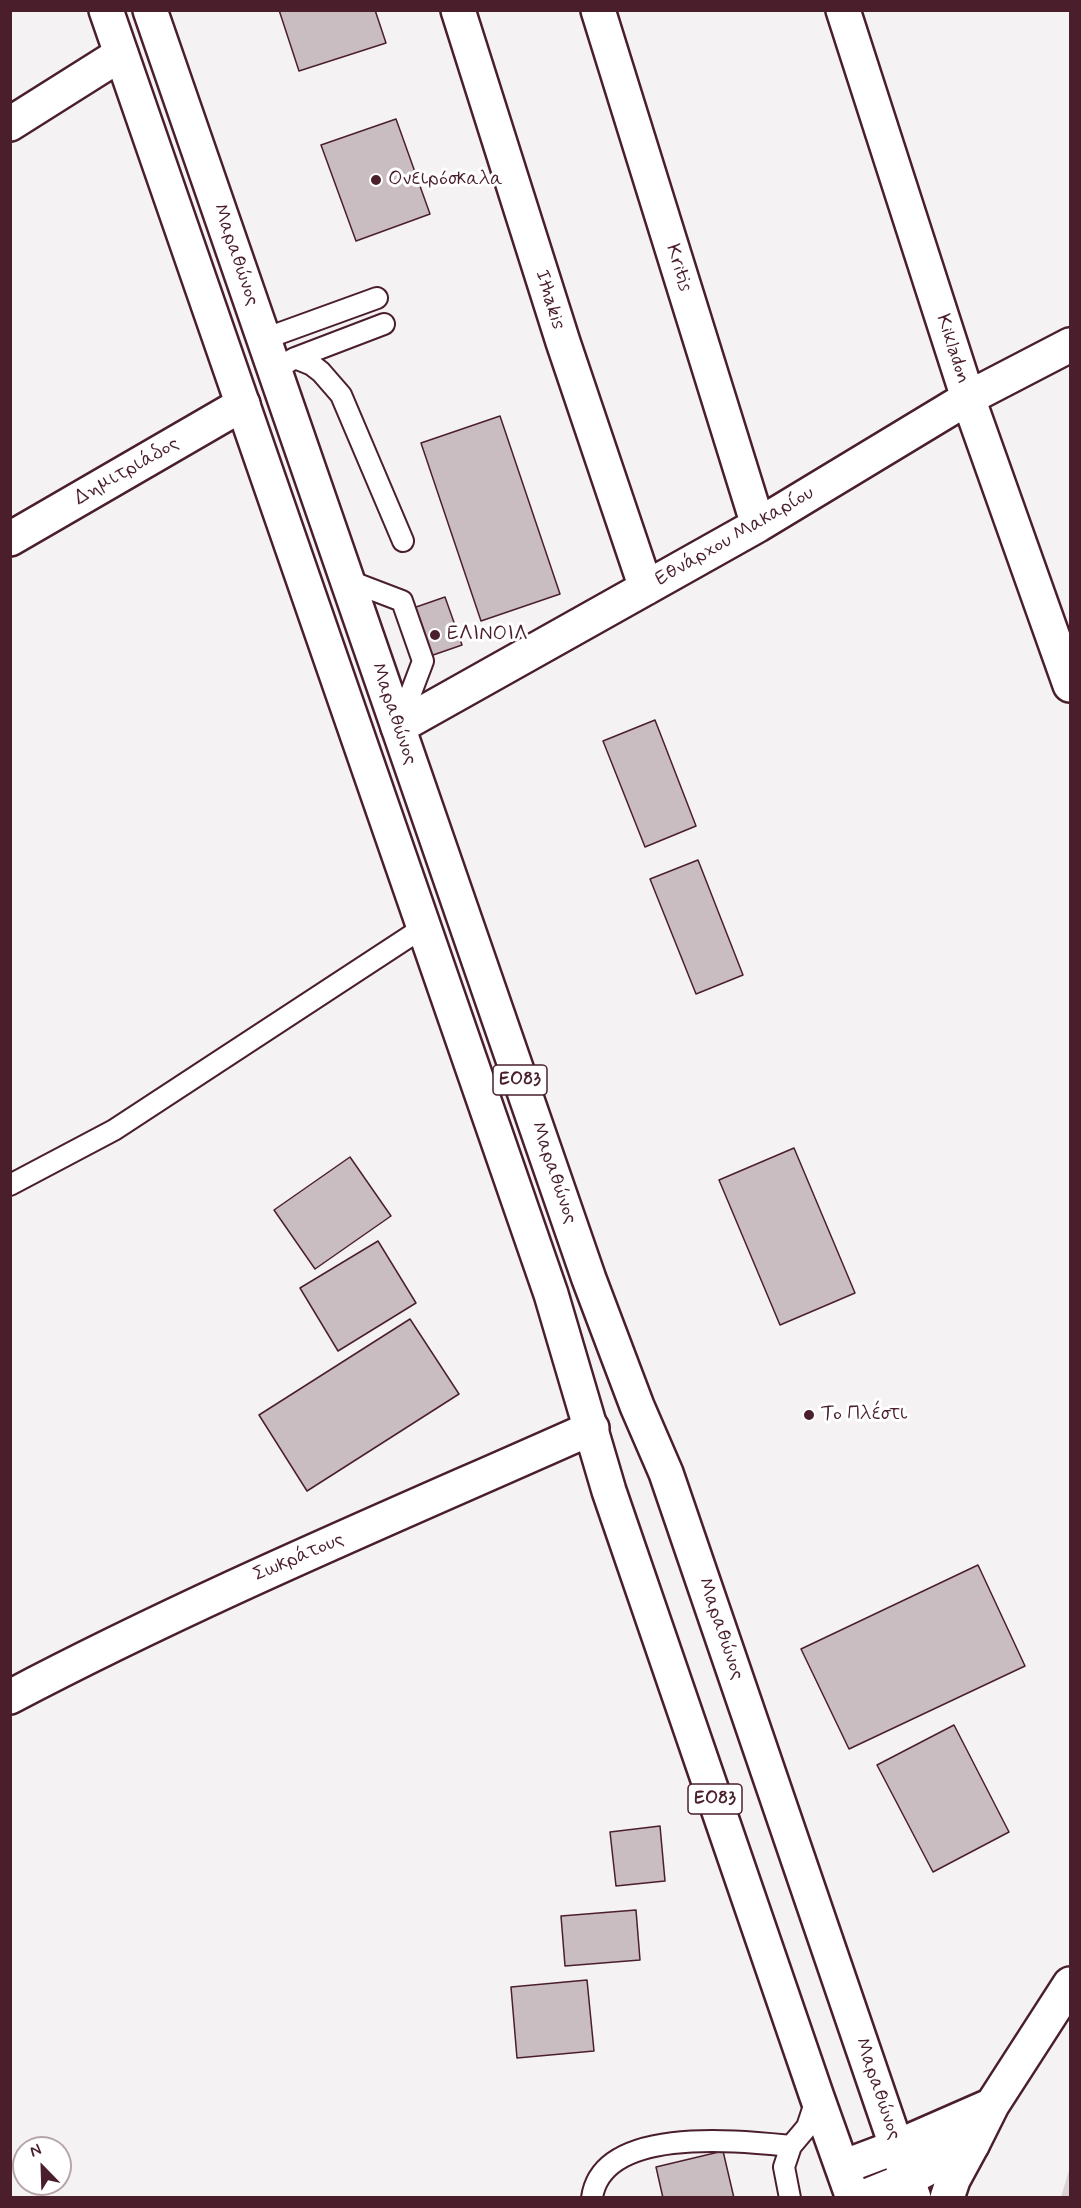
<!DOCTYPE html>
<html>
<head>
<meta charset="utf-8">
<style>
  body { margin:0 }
  #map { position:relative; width:1081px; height:2208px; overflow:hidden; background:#f4f2f2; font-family:Mynerve,sans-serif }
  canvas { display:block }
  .frame { position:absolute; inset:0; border:12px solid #4a1f2b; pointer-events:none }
  .north { position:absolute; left:12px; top:2136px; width:60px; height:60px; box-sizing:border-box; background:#fff; border:2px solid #b7a5aa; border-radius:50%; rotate:337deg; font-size:16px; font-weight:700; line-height:24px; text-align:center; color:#4a1f2b }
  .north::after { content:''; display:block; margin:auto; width:21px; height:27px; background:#4a1f2b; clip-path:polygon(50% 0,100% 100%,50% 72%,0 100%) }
</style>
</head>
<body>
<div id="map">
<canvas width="1081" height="2208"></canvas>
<div class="frame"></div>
<div class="north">N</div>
</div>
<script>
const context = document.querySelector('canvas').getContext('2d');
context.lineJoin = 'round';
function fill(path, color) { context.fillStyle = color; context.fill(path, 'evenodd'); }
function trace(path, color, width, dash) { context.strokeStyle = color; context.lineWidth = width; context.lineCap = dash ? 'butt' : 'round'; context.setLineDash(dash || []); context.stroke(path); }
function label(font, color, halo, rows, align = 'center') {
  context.font = font + ' Mynerve,sans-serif'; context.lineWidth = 6; context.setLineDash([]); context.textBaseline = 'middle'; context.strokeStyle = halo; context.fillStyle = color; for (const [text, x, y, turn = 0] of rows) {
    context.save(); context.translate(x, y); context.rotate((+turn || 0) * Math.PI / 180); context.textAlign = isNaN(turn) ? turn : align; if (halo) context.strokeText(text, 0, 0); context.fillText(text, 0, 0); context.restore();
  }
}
fill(new Path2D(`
  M1070,2167v30h-9z`), '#dbd2d5');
const building = new Path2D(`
  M279,10h96l11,33 -87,28z
  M396,119l34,95 -74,27 -35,-96z
  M500,416l60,178 -79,27 -60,-178z
  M445,597l17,48 -49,17 -17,-48z
  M655,720l41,106 -51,21 -42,-106z
  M698,860l45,115 -47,19 -46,-115z
  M794,1148l61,145 -75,32 -61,-145z
  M350,1157l41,59 -76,53 -41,-59z
  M378,1241l38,62 -78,48 -38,-63z
  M410,1319l49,75 -152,97 -48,-76z
  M978,1565l47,101 -176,83 -48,-100z
  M954,1725l55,107 -76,40 -56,-107z
  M660,1826l5,55 -49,5 -6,-54z
  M636,1910l4,50 -75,6 -4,-50z
  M587,1980l7,71 -77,7 -6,-71z
  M723,2151l11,47h-71l-7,-31z`);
fill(building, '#cabdc1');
trace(building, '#4a1f2b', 1.5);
const service = new Path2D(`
  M264,339l113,-41
  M295,358l89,-34
  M274,370l21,-12 17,7 9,7 20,23 62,146
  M347,580l55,21 21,60 -25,66
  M10,1185l104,-55 310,-203
  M592,2198c10,-73 148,-57 199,-52
  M790,2198l-6,-31 7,-21 16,-19 10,-30`);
const minor = new Path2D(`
  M458,10l105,332 83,246
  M598,10l160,515
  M843,10l125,388 102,287
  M10,124l111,-70
  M10,539l233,-135
  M398,727l360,-202 210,-127 102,-53
  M10,1697c190,-100 387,-182 582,-269`);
const tertiary = new Path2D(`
  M843,2167l53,-20 96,-42
  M861,2198l47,-19 64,-34 20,-40 78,-121`);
const primary = new Path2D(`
  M106,10l445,1284 58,197 208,606 36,101
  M150,10l439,1269 48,127 29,67 248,725
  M947,2198l6,-18 19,-35`);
trace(service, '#4a1f2b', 24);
trace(minor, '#4a1f2b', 38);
trace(tertiary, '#4a1f2b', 38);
trace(primary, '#4a1f2b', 38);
trace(service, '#fff', 20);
trace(minor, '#fff', 33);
trace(tertiary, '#fff', 33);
trace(primary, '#fff', 33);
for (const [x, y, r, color] of [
  [376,180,6,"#4a1f2b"],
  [435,635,6,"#4a1f2b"],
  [809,1415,6,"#4a1f2b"]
]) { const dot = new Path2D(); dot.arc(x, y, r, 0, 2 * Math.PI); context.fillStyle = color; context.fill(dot); trace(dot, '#fff', 2); }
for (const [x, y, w] of [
  [520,1080,54],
  [715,1799,54]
]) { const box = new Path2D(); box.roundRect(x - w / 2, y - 15, w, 30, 4.5); context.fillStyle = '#fff'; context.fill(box); trace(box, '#4a1f2b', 1.5); }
label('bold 18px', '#4a1f2b', null, [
  ["ΕΟ83",520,1080],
  ["ΕΟ83",715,1799]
]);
label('20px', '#4a1f2b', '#fff', [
  ["Ονειρόσκαλα",388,180],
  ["ΕΛΙΝΟΙΛ",447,635],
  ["Το Πλέστι",821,1415]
], 'left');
label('20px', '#4a1f2b', '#fff', [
  ["Μαραθώνος",235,255,71],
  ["Kritis",678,268,73],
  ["Ithakis",549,300,73],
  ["Kikladon",952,349,72],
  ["Δημιτριάδος",127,472,-30],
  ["Εθνάρχου Μακαρίου",735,537,-30],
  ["Μαραθώνος",393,714,71],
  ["Μαραθώνος",553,1173,71],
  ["Σωκράτους",299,1558,-23],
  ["Μαραθώνος",720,1629,71],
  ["Μαραθώνος",877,2089,71]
]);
</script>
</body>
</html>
